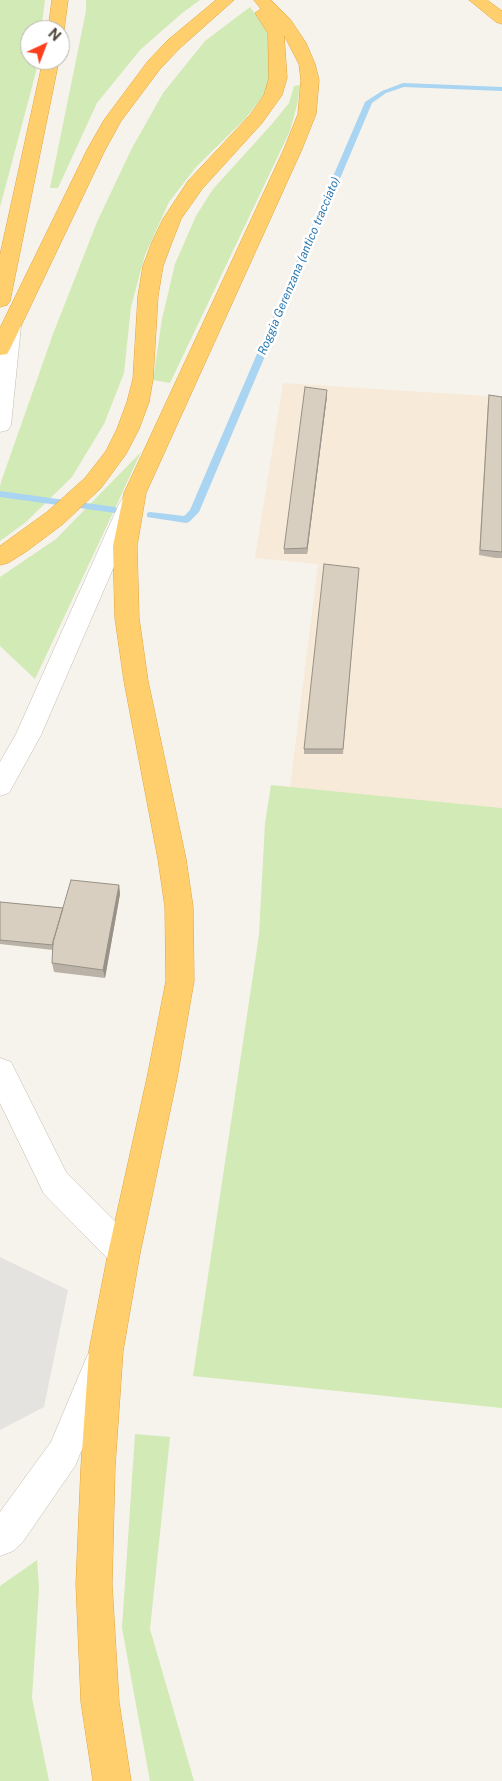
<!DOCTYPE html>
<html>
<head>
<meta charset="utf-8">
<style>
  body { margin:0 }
  #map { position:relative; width:502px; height:1781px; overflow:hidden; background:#f6f3ec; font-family:"Public Sans",sans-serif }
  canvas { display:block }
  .north { position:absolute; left:20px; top:20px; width:50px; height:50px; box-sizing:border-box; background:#fff; border:1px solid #b7b4b0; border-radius:50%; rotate:43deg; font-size:14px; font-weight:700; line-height:20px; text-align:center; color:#4b4439 }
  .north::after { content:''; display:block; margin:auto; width:18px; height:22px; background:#fc3f1d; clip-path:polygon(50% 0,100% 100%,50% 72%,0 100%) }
</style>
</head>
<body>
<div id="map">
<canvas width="502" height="1781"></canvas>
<div class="north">N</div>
</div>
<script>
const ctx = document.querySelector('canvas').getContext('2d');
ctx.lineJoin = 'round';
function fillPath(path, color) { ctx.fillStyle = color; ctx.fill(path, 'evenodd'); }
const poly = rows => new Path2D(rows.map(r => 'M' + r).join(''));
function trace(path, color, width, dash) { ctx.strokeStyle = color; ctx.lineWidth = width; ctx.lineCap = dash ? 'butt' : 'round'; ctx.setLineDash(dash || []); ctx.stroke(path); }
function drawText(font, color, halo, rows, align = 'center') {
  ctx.font = font + ' "Public Sans",sans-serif'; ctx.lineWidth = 5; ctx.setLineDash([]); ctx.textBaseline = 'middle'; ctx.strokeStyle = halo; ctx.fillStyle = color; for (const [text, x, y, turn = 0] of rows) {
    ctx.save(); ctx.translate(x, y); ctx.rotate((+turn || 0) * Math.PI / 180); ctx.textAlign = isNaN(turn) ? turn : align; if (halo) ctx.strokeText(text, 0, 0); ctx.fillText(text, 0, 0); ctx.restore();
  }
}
fillPath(poly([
  [283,383,502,397,502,808,290,787,318,564,255,558]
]), '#f7ead8');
fillPath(poly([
  [0,0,45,0,41,30,30,30,30,60,38,60,36,72,0,207],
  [86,0,200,0,181,14,140,50,97,103,58,188,50,188,86,11],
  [250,7,264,26,271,40,271,69,265,93,246,118,196,167,169,202,145,255,131,307,124,373,104,424,72,477,26,522,0,541,0,486,2,479,53,334,97,222,131,150,163,93,205,41],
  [300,85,297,105,290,131,170,383,153,380,162,319,175,264,196,216,213,189,272,124,289,103,294,86],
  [141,452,111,517,35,679,0,646,0,577,56,539],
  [271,785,502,808,502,1408,193,1376,259,935,265,823],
  [135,1434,170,1437,150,1629,194,1781,150,1781,122,1628],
  [37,1560,39,1589,32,1698,49,1781,0,1781,0,1586]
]), '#d2eab5');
fillPath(poly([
  [0,1257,68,1290,44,1407,0,1430]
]), '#e5e3e0');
fillPath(poly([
  [403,83,502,87,502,91,404,87,386,93,372,103,199,512,189,522,186,523,147,517,147,513,150,512,184,516,190,510,365,102,382,91,403,83],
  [0,491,115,507,120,510,115,513,0,497,0,491]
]), '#a9d4f2');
const minor = poly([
  [11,320,18,322,21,326,11,425,8,430,0,432,0,333,4,322,11,320],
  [130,496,138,499,141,504,41,735,9,793,0,796,0,762,16,734,119,504,122,499,130,496],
  [0,1058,11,1062,66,1172,135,1242,140,1253,135,1264,124,1269,113,1264,44,1194,0,1103,0,1058],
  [100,1349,112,1354,117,1366,75,1466,22,1543,13,1551,0,1556,0,1512,51,1442,88,1354,100,1349]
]);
const highway = poly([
  [52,0,68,0,64,30,62,33,60,34,60,30,48,30,52,0],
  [216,0,234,0,180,48,160,69,121,121,105,150,10,349,7,354,0,355,0,328,87,150,104,120,148,61,168,40,216,0],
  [254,0,271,0,290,19,306,43,315,64,319,80,316,114,302,149,146,493,137,546,139,618,148,681,186,859,193,907,194,981,177,1078,140,1253,123,1351,115,1467,112,1584,119,1702,131,1781,93,1781,81,1702,76,1584,81,1467,89,1351,108,1253,147,1078,166,981,165,907,158,859,124,681,115,618,113,546,124,493,284,149,298,114,301,80,299,64,284,35,287,78,282,95,262,123,202,189,181,219,172,242,163,266,158,296,153,379,149,402,139,429,126,454,101,488,63,524,27,551,8,563,0,565,0,546,47,512,85,478,106,451,117,429,127,402,133,379,138,296,143,266,152,242,163,219,188,181,250,115,264,95,269,78,268,33,255,13,261,9,254,0],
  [469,0,487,0,502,11,502,24,496,22,469,0],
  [43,60,59,60,10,301,7,305,0,307,0,255,43,60]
]);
trace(minor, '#c2bbae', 1);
trace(highway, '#e0a43c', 1);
fillPath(minor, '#fff');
fillPath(highway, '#ffcf6e');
fillPath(poly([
  [489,395,502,397,502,558,496,558,479,555,488,401],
  [327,396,307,554,284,554,284,549],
  [359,568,343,754,304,754,304,749],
  [119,885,120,894,105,978,54,972,52,963,53,950,0,944,0,902,63,908]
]), '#bab2a6');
fillPath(poly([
  [327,390,327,396,307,554,307,548],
  [119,885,120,894,105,978,103,970]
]), '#979187');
const building = poly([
  [305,387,327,390,307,548,284,549,305,387],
  [489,395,502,397,502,552,480,550,489,395],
  [324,564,359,568,343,749,304,749,324,564],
  [71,880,119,885,103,970,52,963,53,942,71,880],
  [0,902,63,908,53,942,53,945,0,940,0,902]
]);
fillPath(building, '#d8cfc1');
trace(building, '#979187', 1);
drawText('italic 12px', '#2e7ab2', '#fff', [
  ["Roggia Gerenzana (antico tracciato)",299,266,-67]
]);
</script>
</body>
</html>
